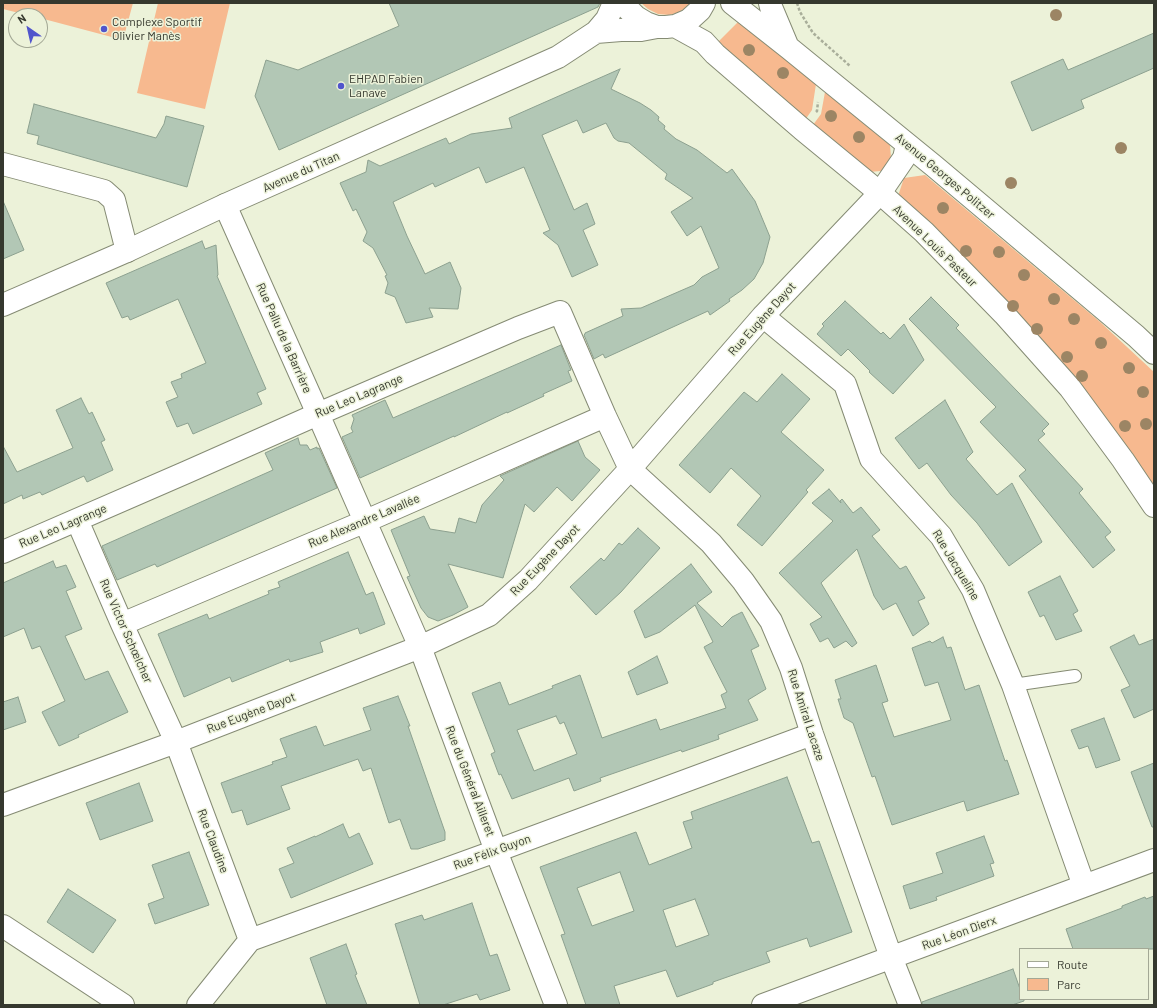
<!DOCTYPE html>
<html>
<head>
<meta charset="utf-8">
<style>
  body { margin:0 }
  #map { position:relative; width:1157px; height:1008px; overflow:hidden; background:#ecf2d9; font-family:Barlow,sans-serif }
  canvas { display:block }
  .frame { position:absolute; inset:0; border:4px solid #35382e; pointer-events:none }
  .legend { position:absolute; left:1019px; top:948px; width:130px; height:52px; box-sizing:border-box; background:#ecf2d9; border:1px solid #a3a895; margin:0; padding:5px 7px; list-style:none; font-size:12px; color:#35382e }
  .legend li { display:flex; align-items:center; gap:8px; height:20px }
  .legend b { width:20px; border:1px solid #a3a895 }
  .north { position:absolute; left:8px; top:8px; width:40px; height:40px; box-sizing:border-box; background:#ecf2d9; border:1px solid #a3a895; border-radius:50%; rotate:326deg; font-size:11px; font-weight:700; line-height:16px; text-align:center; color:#35382e }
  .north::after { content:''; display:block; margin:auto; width:14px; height:18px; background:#5155cc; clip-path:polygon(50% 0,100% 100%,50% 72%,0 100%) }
</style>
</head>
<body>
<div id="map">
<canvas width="1157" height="1008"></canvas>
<div class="frame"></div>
<ul class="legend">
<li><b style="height:5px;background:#fff"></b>Route</li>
<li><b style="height:11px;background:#f7b98f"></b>Parc</li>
</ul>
<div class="north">N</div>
</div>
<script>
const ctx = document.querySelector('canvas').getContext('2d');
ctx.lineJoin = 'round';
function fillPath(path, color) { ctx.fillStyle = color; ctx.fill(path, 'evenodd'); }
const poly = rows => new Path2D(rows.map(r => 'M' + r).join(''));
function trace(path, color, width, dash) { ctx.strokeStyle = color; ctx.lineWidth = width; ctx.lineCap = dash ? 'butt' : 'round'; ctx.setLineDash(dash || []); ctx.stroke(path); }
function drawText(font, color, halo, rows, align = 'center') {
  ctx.font = font + ' Barlow,sans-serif'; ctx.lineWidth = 3; ctx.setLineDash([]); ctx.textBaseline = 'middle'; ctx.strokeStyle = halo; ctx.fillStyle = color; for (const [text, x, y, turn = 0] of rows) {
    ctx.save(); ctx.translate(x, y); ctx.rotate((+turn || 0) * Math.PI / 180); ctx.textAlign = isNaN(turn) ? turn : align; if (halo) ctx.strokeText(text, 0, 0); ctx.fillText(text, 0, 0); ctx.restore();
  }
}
fillPath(poly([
  [3,3,133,3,123,40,40,18,40,16,31,16,3,9],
  [158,3,230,3,205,109,137,93],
  [641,3,691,3,680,12,669,15,658,14,648,9],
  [739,21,816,84,812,110,805,120,717,43],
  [825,92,890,145,891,158,881,171,869,172,813,125,821,114],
  [925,175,1099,321,1154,372,1154,496,898,196,904,178]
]), '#f7b98f');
const building = poly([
  [389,3,600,3,598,7,279,150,255,96,266,60,298,70,399,26,389,3],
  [1154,33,1154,68,1081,100,1084,108,1032,131,1011,82,1063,59,1068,70,1154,33],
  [620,69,611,89,640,103,651,110,659,117,658,120,665,126,664,129,676,139,697,150,727,173,732,169,755,201,770,237,763,263,754,279,742,290,729,299,730,301,710,315,708,311,605,358,603,354,594,359,584,335,585,334,585,333,623,316,621,309,641,308,694,285,702,277,719,268,701,226,687,236,671,212,693,198,665,179,667,174,629,143,618,141,614,138,606,123,583,133,577,120,542,135,574,210,587,203,595,224,583,230,598,265,572,277,558,245,543,233,550,230,524,167,486,183,479,167,435,187,433,183,393,202,407,236,425,274,450,262,461,288,458,309,429,308,433,317,406,323,395,297,385,293,388,283,385,276,387,275,373,248,363,241,367,232,356,209,353,211,340,183,366,172,368,160,380,166,446,138,449,144,471,134,512,128,509,118,620,69],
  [34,104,156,138,164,124,166,116,204,126,187,187,37,144,39,136,27,133,34,104],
  [3,201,24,250,3,259,3,201],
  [202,241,205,249,216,245,218,275,217,276,266,389,257,393,262,404,193,434,188,423,177,427,166,402,178,397,171,382,182,378,181,374,206,363,178,299,130,320,128,316,122,318,106,283,202,241],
  [931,297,959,325,956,328,1049,424,1042,431,1045,434,1038,440,1083,489,1079,493,1111,532,1105,537,1115,550,1093,568,1019,476,1026,470,980,422,996,407,909,319,931,297],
  [845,301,881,334,883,332,890,339,904,324,924,360,893,394,869,372,870,371,848,349,841,356,817,334,824,326,822,324,845,301],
  [561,345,571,370,568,371,572,381,543,394,544,396,507,413,507,412,454,437,454,436,360,478,342,437,353,432,351,428,354,419,352,415,385,400,393,418,561,345],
  [782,374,810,399,781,432,824,470,806,490,808,492,762,546,737,525,761,496,731,468,710,493,679,465,744,392,757,402,782,374],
  [81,398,89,414,92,412,105,440,101,442,113,470,87,482,84,476,42,495,40,492,23,499,22,495,3,504,3,446,17,472,73,448,56,410,81,398],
  [945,400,973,452,966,459,997,495,1012,483,1042,542,1009,566,977,523,951,495,927,463,919,469,895,438,945,400],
  [298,438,300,445,307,445,310,450,317,447,317,449,319,448,337,488,157,567,155,564,117,580,102,546,273,470,265,453,298,438],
  [578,441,585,457,600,470,572,501,557,487,534,512,525,504,503,578,448,564,468,607,453,615,438,621,428,617,421,608,407,577,410,576,391,530,424,516,430,529,455,533,459,518,476,523,482,505,504,480,500,476,578,441],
  [829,489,841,503,840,501,842,499,853,513,861,507,880,530,872,536,900,569,906,566,925,598,918,601,929,624,913,636,896,603,883,610,874,596,857,549,821,583,857,643,852,647,846,641,834,648,828,638,820,642,810,624,822,617,779,573,833,521,812,503,829,489],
  [638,528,660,548,621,592,596,615,570,587,601,558,604,561,619,543,622,545,638,528],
  [348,552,366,595,373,592,385,624,360,634,358,628,320,642,323,652,290,662,289,659,232,682,230,677,184,697,158,634,207,614,209,619,269,594,268,591,280,587,278,582,348,552],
  [53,561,56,568,66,565,76,587,66,591,82,629,65,636,85,680,108,671,128,712,78,735,79,737,59,746,42,712,65,701,40,646,32,649,24,628,3,637,3,583,53,561],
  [691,564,712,592,697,603,722,627,732,617,742,612,759,646,751,650,766,689,748,700,758,720,718,735,719,739,682,752,681,750,600,778,601,781,574,791,569,778,512,799,501,774,499,775,491,754,495,752,472,693,500,682,509,705,553,688,552,686,580,675,602,738,656,719,660,730,726,708,721,695,727,692,704,647,713,642,695,605,660,632,645,638,634,611,691,564],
  [556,716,560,724,564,722,577,754,534,771,517,730,556,716],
  [1060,576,1078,611,1073,614,1082,631,1056,640,1044,615,1040,617,1028,592,1060,576],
  [1134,635,1139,645,1154,639,1154,709,1134,718,1121,690,1130,686,1110,647,1134,635],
  [943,637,947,648,951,647,965,690,979,685,1005,761,1007,760,1019,794,967,811,964,801,892,825,875,776,872,777,853,723,844,718,838,699,841,699,835,680,876,665,888,701,882,703,894,737,951,720,938,682,925,686,912,648,930,641,932,643,943,637],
  [657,656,668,683,637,695,628,672,657,656],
  [398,696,410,726,408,726,445,832,445,840,418,849,411,849,400,819,389,823,371,768,363,771,358,759,281,786,290,809,247,825,242,810,232,813,221,783,273,764,272,762,287,757,280,739,316,726,324,746,371,730,363,708,398,696],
  [18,697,26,722,3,730,3,702,18,697],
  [1104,718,1120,760,1096,768,1088,746,1079,749,1071,730,1104,718],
  [1154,763,1154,827,1152,827,1131,772,1154,763],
  [787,777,812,843,819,841,852,932,810,947,807,938,766,952,770,962,713,982,713,984,677,997,666,970,614,986,620,1005,586,1005,561,935,565,934,540,867,636,832,649,865,692,848,683,822,693,819,691,812,787,777],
  [620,872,634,911,592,926,577,888,620,872],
  [695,899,709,935,676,947,663,910,695,899],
  [139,783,153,821,100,840,86,803,139,783],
  [343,824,349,838,359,833,373,864,291,898,279,869,294,863,287,848,315,836,315,837,343,824],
  [984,836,994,863,990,864,994,876,936,897,937,900,910,909,903,886,943,873,936,853,984,836],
  [189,852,209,905,155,924,148,904,164,898,152,865,189,852],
  [68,889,116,920,93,953,47,922,68,889],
  [1154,896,1154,949,1073,949,1066,929,1122,908,1122,906,1145,897,1146,899,1154,896],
  [472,903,490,956,497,954,510,990,480,1000,477,994,443,1005,420,1005,395,924,422,915,424,920,472,903],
  [346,944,357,974,355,975,367,1005,327,1005,310,958,346,944],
  [1013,969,1020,989,1020,999,1024,999,1024,1001,1012,1005,922,1005,922,1002,1013,969]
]);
fillPath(building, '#b2c7b5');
trace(building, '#8ca08f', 1);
const service = poly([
  [1013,685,1075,676]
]);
const minor = poly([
  [3,164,104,191,114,200,127,251],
  [225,205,318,414,420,647,496,851,556,1005],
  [763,316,845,384,871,459,941,536,973,590,1013,685,1084,886],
  [77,520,122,624,176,742,250,940],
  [3,552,187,472,318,414,518,328,560,312,605,416,630,469,711,543,743,581,771,621,791,668,812,734,891,957,910,1005],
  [122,624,366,521,605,416],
  [3,805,176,742,420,647,489,615,528,580,630,469,763,316,880,193,904,158,907,145],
  [3,926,123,1005],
  [198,1005,250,940,496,851,812,734],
  [763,1005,1154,860]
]);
const tertiary = poly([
  [596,32,621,30,641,30,657,27],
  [3,305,127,251,225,205,558,57,596,32,607,19,614,3]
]);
const primary = poly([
  [625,3,628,9,636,17,646,23,657,27,666,27,675,26,689,20,700,10,704,3],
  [732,3,789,48,934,166,1136,336,1154,353],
  [770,3,771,7,787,45],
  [675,26,704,42,715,54,802,129,880,193,924,232,1004,314,1070,388,1123,460,1154,506]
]);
trace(service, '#858b74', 14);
trace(minor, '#858b74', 24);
trace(tertiary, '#858b74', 24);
trace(primary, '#858b74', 24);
trace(poly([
  [797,3,800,12,813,33,850,66],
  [816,112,817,111,818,102]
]), '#a9ae9a', 2.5, [3, 2]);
trace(service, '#fff', 12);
trace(minor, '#fff', 22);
trace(tertiary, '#fff', 22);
trace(primary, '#fff', 22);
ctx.fillStyle = '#9c8564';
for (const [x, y] of [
  [1056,15],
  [749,50],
  [783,73],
  [831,116],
  [859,137],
  [1121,148],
  [1011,183],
  [943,208],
  [966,251],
  [999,252],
  [1024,275],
  [1054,299],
  [1013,306],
  [1074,319],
  [1037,329],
  [1101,343],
  [1067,357],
  [1129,368],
  [1082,376],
  [1143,392],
  [1146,424],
  [1125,426]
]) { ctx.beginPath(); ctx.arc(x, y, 6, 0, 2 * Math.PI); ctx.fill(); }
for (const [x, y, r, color] of [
  [104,29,4,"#5155cc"],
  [341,86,4,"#5155cc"]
]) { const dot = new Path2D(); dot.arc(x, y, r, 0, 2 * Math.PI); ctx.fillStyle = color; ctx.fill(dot); trace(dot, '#ecf2d9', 1.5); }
drawText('12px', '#35382e', '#ecf2d9', [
  ["Complexe Sportif",112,22],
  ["Olivier Manès",112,36],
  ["EHPAD Fabien",349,79],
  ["Lanave",349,93]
], 'left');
drawText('12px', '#35382e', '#ecf2d9', [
  ["Avenue du Titan",301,172,-24],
  ["Avenue Georges Politzer",945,176,40],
  ["Avenue Louis Pasteur",935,246,44],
  ["Rue Eugène Dayot",762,319,-48],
  ["Rue Pallu de la Barrière",284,338,66],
  ["Rue Leo Lagrange",359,396,-23],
  ["Rue Alexandre Lavallée",364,521,-23],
  ["Rue Leo Lagrange",63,526,-23],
  ["Rue Eugène Dayot",545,560,-46],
  ["Rue Jacqueline",956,565,59],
  ["Rue Victor Schœlcher",126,631,66],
  ["Rue Eugène Dayot",251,713,-21],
  ["Rue Amiral Lacaze",806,715,72],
  ["Rue du Général Ailleret",470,781,69],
  ["Rue Claudine",213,841,69],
  ["Rue Félix Guyon",492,852,-20],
  ["Rue Léon Dierx",959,933,-20]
]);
</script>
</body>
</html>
